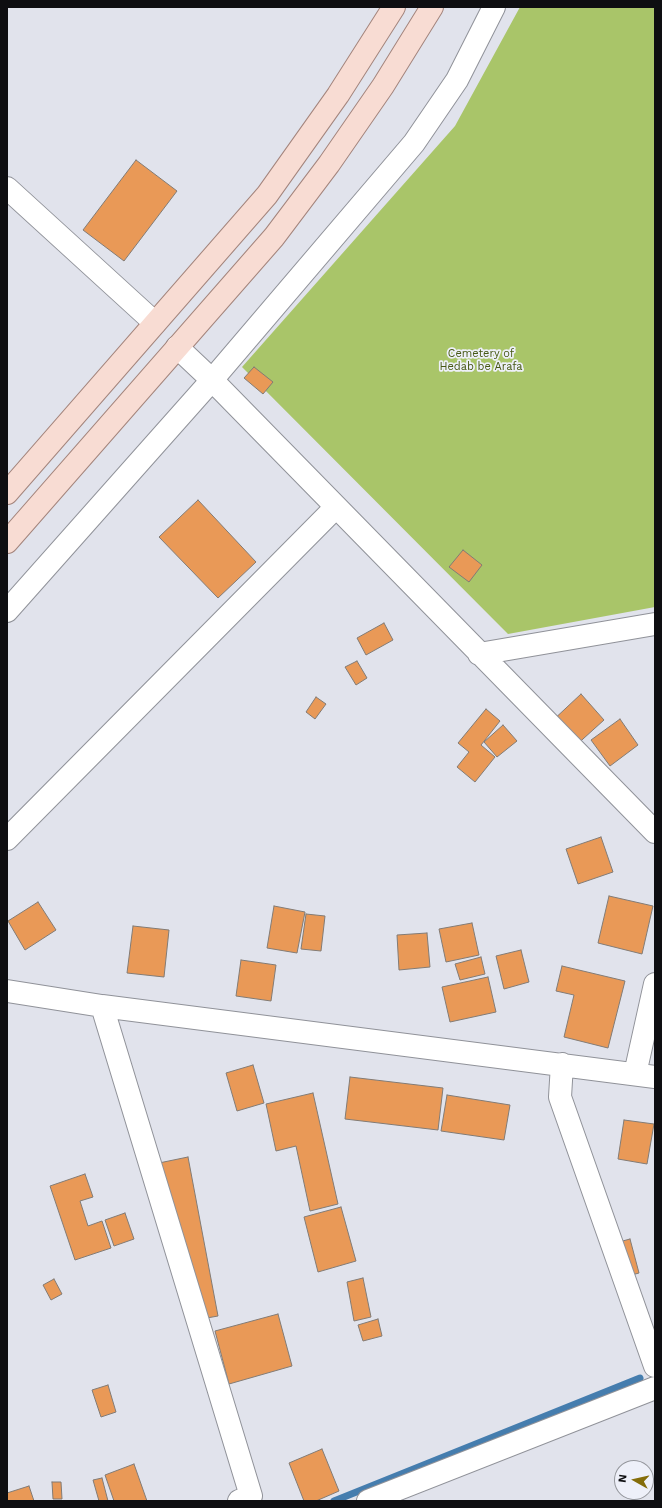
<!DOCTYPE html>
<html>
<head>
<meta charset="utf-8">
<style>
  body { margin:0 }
  #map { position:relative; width:662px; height:1508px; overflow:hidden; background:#e1e3ec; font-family:"Work Sans",sans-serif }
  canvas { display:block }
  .frame { position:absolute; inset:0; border:8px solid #0e0e11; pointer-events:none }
  .north { position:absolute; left:614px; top:1460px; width:40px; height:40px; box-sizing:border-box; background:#eef0f9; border:1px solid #94969c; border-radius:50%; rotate:278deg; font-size:11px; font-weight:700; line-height:16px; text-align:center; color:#0e0e11 }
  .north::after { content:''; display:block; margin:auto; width:14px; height:18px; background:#856d0a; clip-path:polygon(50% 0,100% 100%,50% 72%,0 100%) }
</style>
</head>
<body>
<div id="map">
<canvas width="662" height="1508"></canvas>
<div class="frame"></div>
<div class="north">N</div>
</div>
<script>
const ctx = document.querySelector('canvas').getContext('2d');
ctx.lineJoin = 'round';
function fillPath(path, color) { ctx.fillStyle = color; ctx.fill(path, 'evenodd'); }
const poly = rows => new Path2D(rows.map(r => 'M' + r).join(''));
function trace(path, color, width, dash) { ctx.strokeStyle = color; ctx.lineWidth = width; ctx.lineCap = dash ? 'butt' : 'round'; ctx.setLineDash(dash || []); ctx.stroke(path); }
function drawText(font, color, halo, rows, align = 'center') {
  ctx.font = font + ' "Work Sans",sans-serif'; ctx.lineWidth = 3.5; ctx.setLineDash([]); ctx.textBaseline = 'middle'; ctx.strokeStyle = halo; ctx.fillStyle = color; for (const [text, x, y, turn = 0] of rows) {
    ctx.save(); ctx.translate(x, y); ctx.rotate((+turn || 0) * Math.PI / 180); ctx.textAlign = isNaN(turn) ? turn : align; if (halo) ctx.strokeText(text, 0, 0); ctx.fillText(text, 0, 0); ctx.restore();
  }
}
fillPath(poly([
  [520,7,655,7,655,607,508,634,242,367,455,126]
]), '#a9c569');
trace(poly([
  [334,1501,640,1378]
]), '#457dae', 7);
const building = poly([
  [136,160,177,191,124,261,83,230,136,160],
  [254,367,273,382,263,394,244,378,254,367],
  [198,500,256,562,218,598,159,537,198,500],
  [463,550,482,565,469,582,449,567,463,550],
  [384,623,393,640,366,655,357,638,384,623],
  [357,661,367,678,356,685,345,667,357,661],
  [581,694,604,720,573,748,550,723,581,694],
  [316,697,326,704,315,719,306,712,316,697],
  [486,709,500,721,481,745,495,757,475,782,457,767,469,752,458,743,486,709],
  [620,719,638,745,610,766,591,740,620,719],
  [503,725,517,741,497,757,484,742,503,725],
  [601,837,613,872,578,884,566,849,601,837],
  [609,896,653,906,642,954,598,943,609,896],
  [38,902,56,930,25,950,8,921,38,902],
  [274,906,305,912,297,953,267,948,274,906],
  [306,914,325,916,321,951,301,949,306,914],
  [472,923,479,955,446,962,439,929,472,923],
  [133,926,169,930,164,977,127,973,133,926],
  [427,933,430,967,399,970,397,935,427,933],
  [521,950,529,982,504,989,496,956,521,950],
  [481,957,485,974,460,980,455,964,481,957],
  [241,960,276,965,271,1001,236,996,241,960],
  [562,966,625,981,608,1048,564,1037,574,995,556,991,562,966],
  [488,977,496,1012,450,1022,442,987,488,977],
  [253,1065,264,1103,237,1111,226,1073,253,1065],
  [350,1077,443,1088,438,1130,345,1119,350,1077],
  [313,1093,338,1204,310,1211,296,1146,276,1151,266,1104,313,1093],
  [447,1095,510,1105,504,1140,441,1131,447,1095],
  [624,1120,654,1124,647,1164,618,1159,624,1120],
  [188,1157,218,1316,190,1321,159,1163,188,1157],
  [85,1174,93,1197,80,1201,88,1226,102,1221,111,1248,75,1260,50,1186,85,1174],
  [341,1207,356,1261,318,1272,304,1217,341,1207],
  [125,1213,134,1239,114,1246,105,1220,125,1213],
  [630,1239,639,1273,617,1279,608,1245,630,1239],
  [363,1278,371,1317,354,1321,347,1282,363,1278],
  [54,1279,62,1294,51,1300,43,1285,54,1279],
  [278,1314,292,1366,229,1384,215,1331,278,1314],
  [378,1319,382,1336,363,1341,358,1325,378,1319],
  [108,1385,116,1412,101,1417,92,1390,108,1385],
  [322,1449,339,1491,316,1501,304,1501,289,1463,322,1449],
  [134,1464,147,1501,114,1501,105,1475,134,1464],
  [102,1478,108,1501,99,1501,93,1480,102,1478],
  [52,1482,61,1482,62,1499,53,1499,52,1482],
  [29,1486,34,1501,7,1501,7,1493,29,1486]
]);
fillPath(building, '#e99957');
trace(building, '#827b75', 1);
const minor = poly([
  [7,188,155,323],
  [177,347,212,380,655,832],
  [7,611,212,380,414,143,457,80,494,7],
  [479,654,655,624],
  [7,839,336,507],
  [7,991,102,1006,655,1077],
  [102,1006,251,1496,239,1501],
  [562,1064,560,1097,655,1366],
  [635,1074,655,984],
  [368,1501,655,1388]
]);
const major = poly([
  [7,493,267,195,338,95,394,7],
  [7,542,274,237,329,164,383,86,432,7]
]);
trace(minor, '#909299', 24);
trace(major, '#a3847c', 24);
trace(minor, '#fff', 22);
trace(major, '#f8dcd3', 22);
drawText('11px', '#465814', '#eef0f9', [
  ["Cemetery of",481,354],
  ["Hedab be Arafa",481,367]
]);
</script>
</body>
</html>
